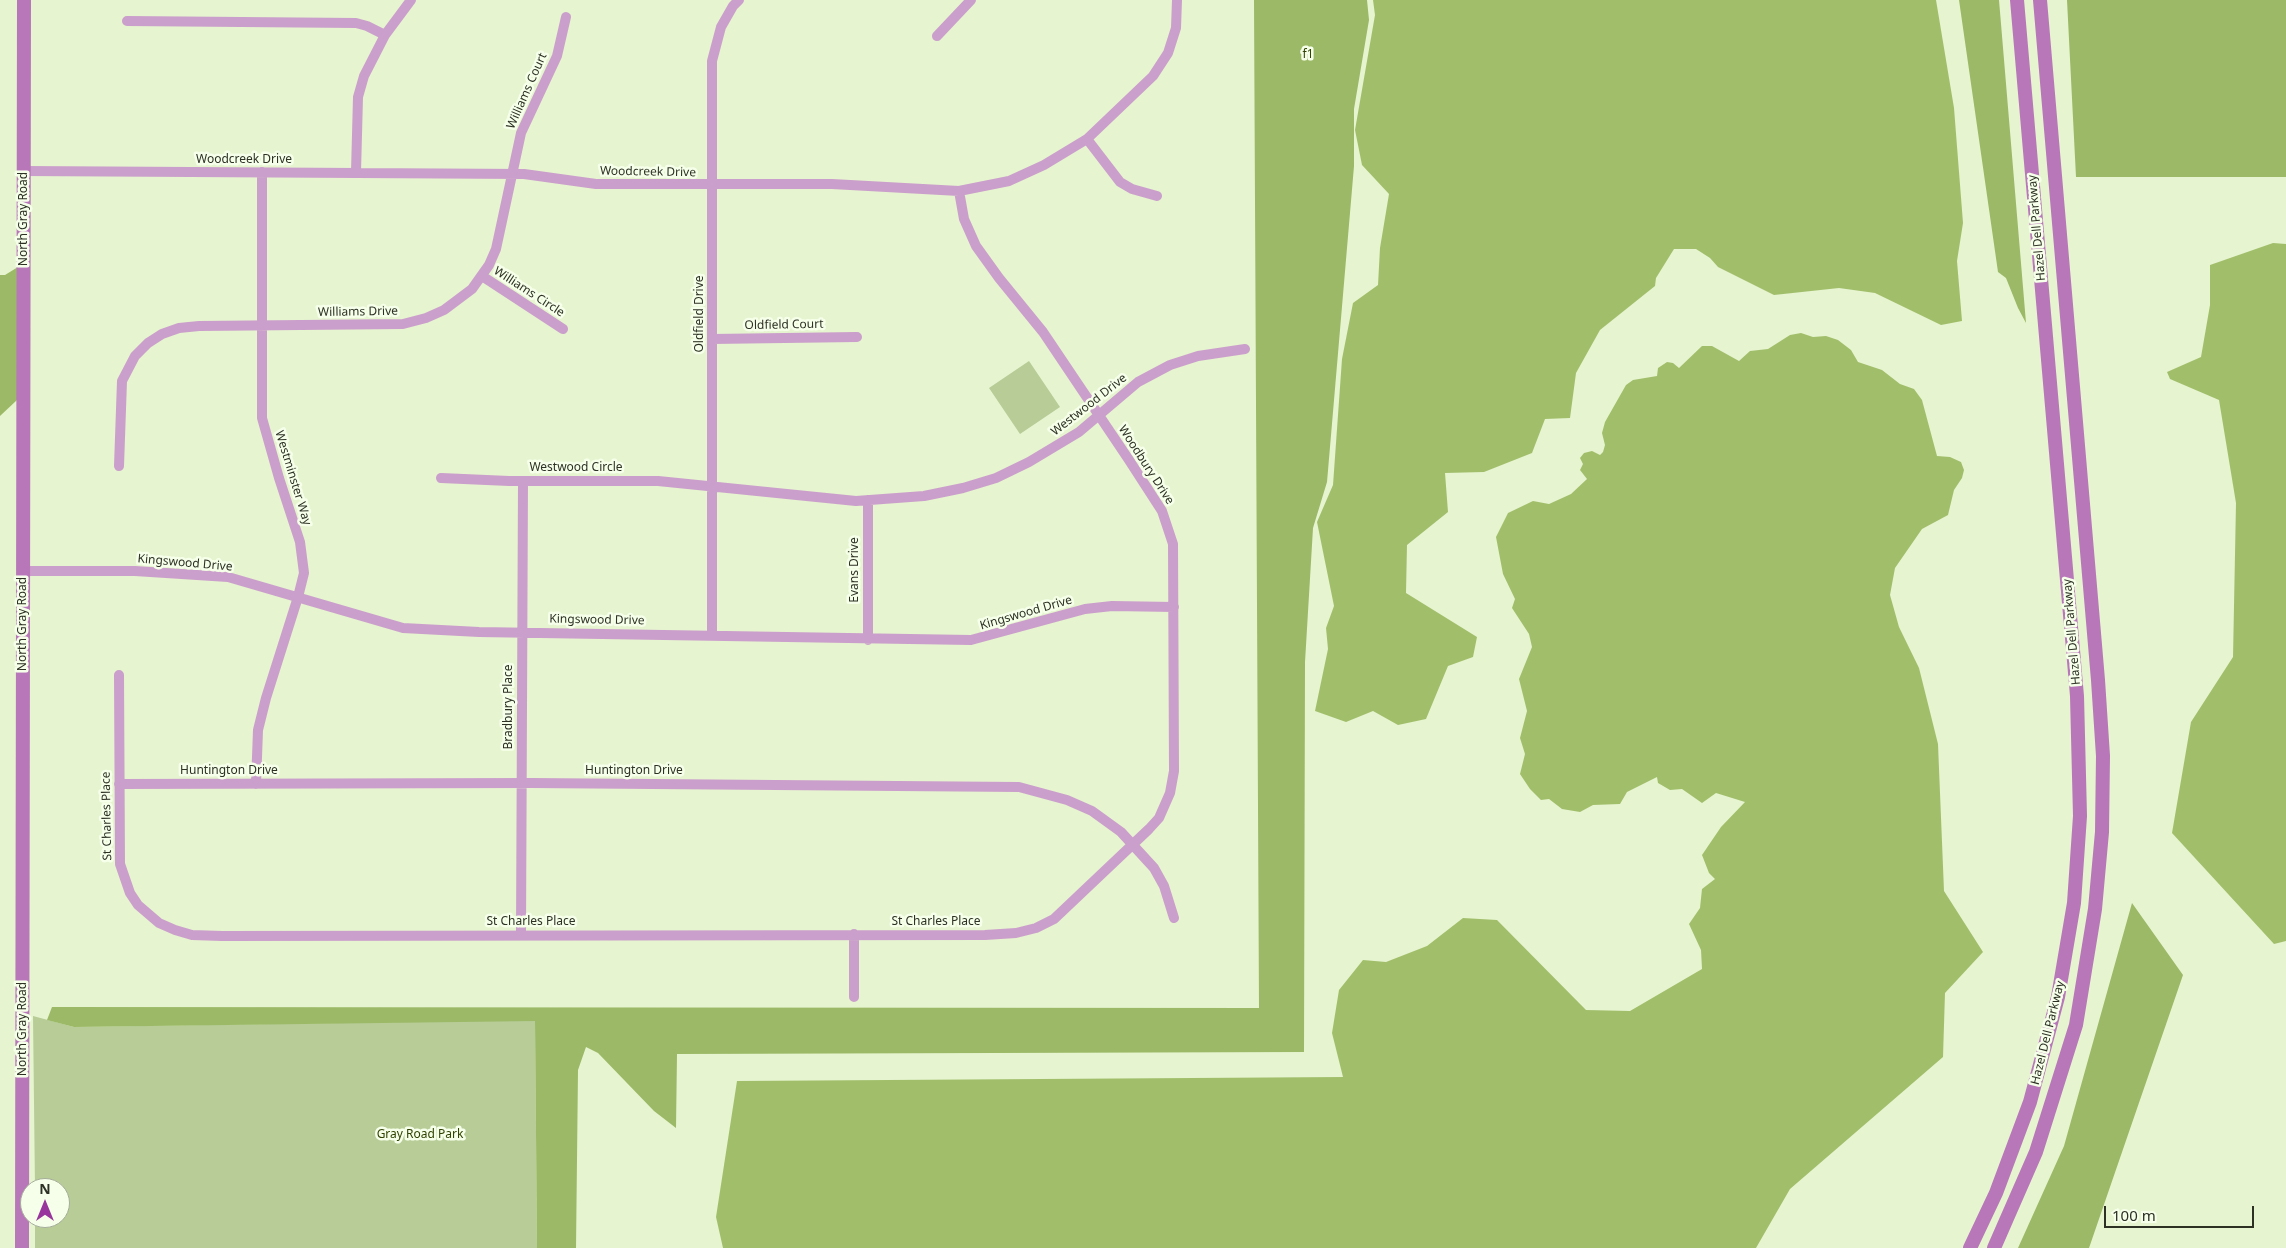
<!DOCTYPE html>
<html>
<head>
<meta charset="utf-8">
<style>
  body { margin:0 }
  #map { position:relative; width:2286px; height:1248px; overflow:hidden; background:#e6f4d0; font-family:"Noto Sans",sans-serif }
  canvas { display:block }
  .north { position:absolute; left:20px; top:1178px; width:50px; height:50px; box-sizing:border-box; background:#f6ffe9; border:1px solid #a5ad9a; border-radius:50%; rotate:0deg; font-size:14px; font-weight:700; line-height:20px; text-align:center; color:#2c3124 }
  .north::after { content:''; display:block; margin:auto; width:18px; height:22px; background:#98369d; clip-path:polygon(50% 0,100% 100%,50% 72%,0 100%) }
  .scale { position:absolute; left:2104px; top:1206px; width:150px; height:22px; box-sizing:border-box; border:2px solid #2c3124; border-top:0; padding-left:6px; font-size:15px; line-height:18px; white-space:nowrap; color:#2c3124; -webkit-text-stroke:4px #f6ffe9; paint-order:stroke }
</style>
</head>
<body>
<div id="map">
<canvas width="2286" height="1248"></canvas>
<div class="north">N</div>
<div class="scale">100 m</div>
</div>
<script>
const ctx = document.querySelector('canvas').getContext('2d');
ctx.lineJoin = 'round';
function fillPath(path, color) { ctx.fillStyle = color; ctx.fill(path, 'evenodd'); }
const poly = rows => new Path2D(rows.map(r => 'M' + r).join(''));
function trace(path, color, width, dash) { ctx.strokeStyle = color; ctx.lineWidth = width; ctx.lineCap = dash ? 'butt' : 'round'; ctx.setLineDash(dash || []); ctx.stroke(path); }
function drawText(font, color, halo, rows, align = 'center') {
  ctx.font = font + ' "Noto Sans",sans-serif'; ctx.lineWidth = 5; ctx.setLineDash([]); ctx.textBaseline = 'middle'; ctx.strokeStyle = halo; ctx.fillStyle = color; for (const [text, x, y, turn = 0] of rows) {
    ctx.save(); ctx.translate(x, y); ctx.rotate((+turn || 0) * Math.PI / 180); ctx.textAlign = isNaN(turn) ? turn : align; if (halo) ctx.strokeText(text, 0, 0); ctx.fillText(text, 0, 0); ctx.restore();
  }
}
fillPath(poly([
  [1029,361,1060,407,1020,434,989,388],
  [33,1016,74,1027,535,1020,537,1248,35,1248,35,1218,60,1218,60,1188,35,1188]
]), '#b7cc97');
fillPath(poly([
  [1254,0,1367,0,1369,20,1354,109,1354,166,1327,482,1313,528,1305,662,1304,1052,677,1054,676,1128,654,1111,598,1053,586,1047,578,1070,576,1248,537,1248,535,1021,74,1027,47,1020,52,1007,1259,1008],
  [1959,0,1999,0,2026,323,2018,308,2006,278,1998,272],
  [2067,0,2286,0,2286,177,2076,177],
  [18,267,17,400,0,416,0,275,5,275],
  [2132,903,2183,975,2089,1248,2018,1248,2064,1146]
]), '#9bb966');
fillPath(poly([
  [1373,0,1936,0,1954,108,1963,223,1957,261,1962,321,1941,325,1875,293,1839,288,1774,295,1718,267,1710,258,1696,249,1674,249,1656,278,1655,286,1600,330,1576,373,1570,418,1545,419,1532,453,1484,472,1445,473,1448,512,1407,545,1406,593,1477,637,1473,657,1448,666,1426,719,1398,725,1373,711,1346,722,1315,711,1328,649,1326,628,1334,606,1317,522,1333,485,1342,359,1353,303,1378,285,1380,248,1389,194,1362,165,1355,130,1375,15],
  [2273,243,2286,244,2286,941,2274,944,2172,833,2191,722,2233,657,2236,503,2219,400,2170,379,2167,372,2201,357,2210,305,2210,265],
  [1801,333,1813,337,1826,336,1838,340,1851,350,1858,362,1882,370,1900,384,1914,389,1922,400,1937,456,1950,457,1961,462,1964,470,1962,478,1954,490,1948,515,1922,529,1895,568,1890,595,1899,627,1919,668,1938,744,1944,891,1983,952,1945,993,1943,1057,1790,1189,1756,1248,723,1248,716,1217,737,1081,1343,1077,1332,1033,1339,990,1363,960,1386,962,1427,946,1463,918,1497,920,1586,1010,1630,1011,1702,969,1701,950,1689,924,1700,908,1702,889,1715,879,1709,873,1702,855,1721,827,1745,802,1716,793,1702,803,1682,789,1670,790,1658,783,1657,777,1627,792,1620,804,1593,805,1580,812,1562,809,1549,799,1541,800,1530,789,1520,774,1525,754,1520,738,1527,711,1519,679,1532,647,1529,634,1512,608,1515,599,1503,574,1496,537,1508,513,1533,501,1549,504,1571,494,1587,479,1580,470,1583,464,1580,458,1584,453,1592,451,1600,455,1603,452,1605,445,1602,433,1605,422,1626,385,1633,380,1657,376,1658,368,1667,362,1673,363,1679,368,1702,346,1712,346,1739,361,1750,351,1768,349,1790,335]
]), '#a1bf6b');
trace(poly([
  [127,21,356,23,367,26,385,35],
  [937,36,971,0],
  [1087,139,1120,182,1132,189,1157,196],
  [24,171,524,174,596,184,832,184,959,191,1009,181,1044,165,1087,139,1153,76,1168,53,1176,28,1177,0],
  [356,172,358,97,364,76,385,35,411,0],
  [482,276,563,329],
  [712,339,857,337],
  [119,466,122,381,135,356,148,343,162,334,179,328,199,326,403,324,426,318,444,310,472,289,489,265,496,249,521,133,557,56,566,17],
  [441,478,509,481,658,481,856,501,924,496,963,488,996,478,1029,462,1079,432,1138,382,1170,365,1198,356,1245,349],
  [23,571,135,571,228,577,403,628,479,632,971,640,1085,609,1112,606,1174,607],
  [712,635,712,61,721,27,733,6,739,0],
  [868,640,868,500],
  [119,675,120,864,130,893,138,905,159,923,175,930,192,935,222,936,985,935,1016,933,1036,928,1054,919,1149,829,1159,818,1170,793,1174,771,1173,544,1162,511,1129,460,1043,332,999,278,976,246,964,219,959,191],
  [119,784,531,783,1019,787,1067,800,1092,811,1121,832,1154,868,1164,886,1174,918],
  [256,784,258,730,266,698,298,597,304,573,300,542,279,478,262,418,262,172],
  [521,934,523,481],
  [854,997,854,934]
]), '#cb9fcb', 10);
trace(poly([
  [22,1248,24,0],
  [1970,1248,1996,1193,2030,1102,2058,997,2074,903,2080,816,2077,696,2017,0],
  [1994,1248,2036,1152,2076,1025,2095,909,2102,832,2103,756,2098,680,2040,0]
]), '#b777b9', 14);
drawText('12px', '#304202', '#f6ffe9', [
  ["f1",1308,55],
  ["Gray Road Park",420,1135]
]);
drawText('12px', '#2c3124', '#f6ffe9', [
  ["Williams Court",527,91,-66],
  ["Woodcreek Drive",244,160],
  ["Woodcreek Drive",648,172,1],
  ["North Gray Road",24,219,-90],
  ["Hazel Dell Parkway",2037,228,-95],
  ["Williams Circle",529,292,33],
  ["Williams Drive",358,312,-1],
  ["Oldfield Drive",700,314,-90],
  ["Oldfield Court",784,325,-1],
  ["Westwood Drive",1089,405,-38],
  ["Woodbury Drive",1146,465,57],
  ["Westwood Circle",576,468],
  ["Westminster Way",293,478,73],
  ["Kingswood Drive",185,563,5],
  ["Evans Drive",855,570,-90],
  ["Kingswood Drive",1026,613,-16],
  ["Kingswood Drive",597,620,1],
  ["North Gray Road",23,624,-90],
  ["Hazel Dell Parkway",2072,632,-95],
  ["Bradbury Place",509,707,-90],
  ["Huntington Drive",229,771],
  ["Huntington Drive",634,771],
  ["St Charles Place",107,816,-91],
  ["St Charles Place",531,922],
  ["St Charles Place",936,922],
  ["North Gray Road",23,1029,-90],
  ["Hazel Dell Parkway",2048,1033,-76]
]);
</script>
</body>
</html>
